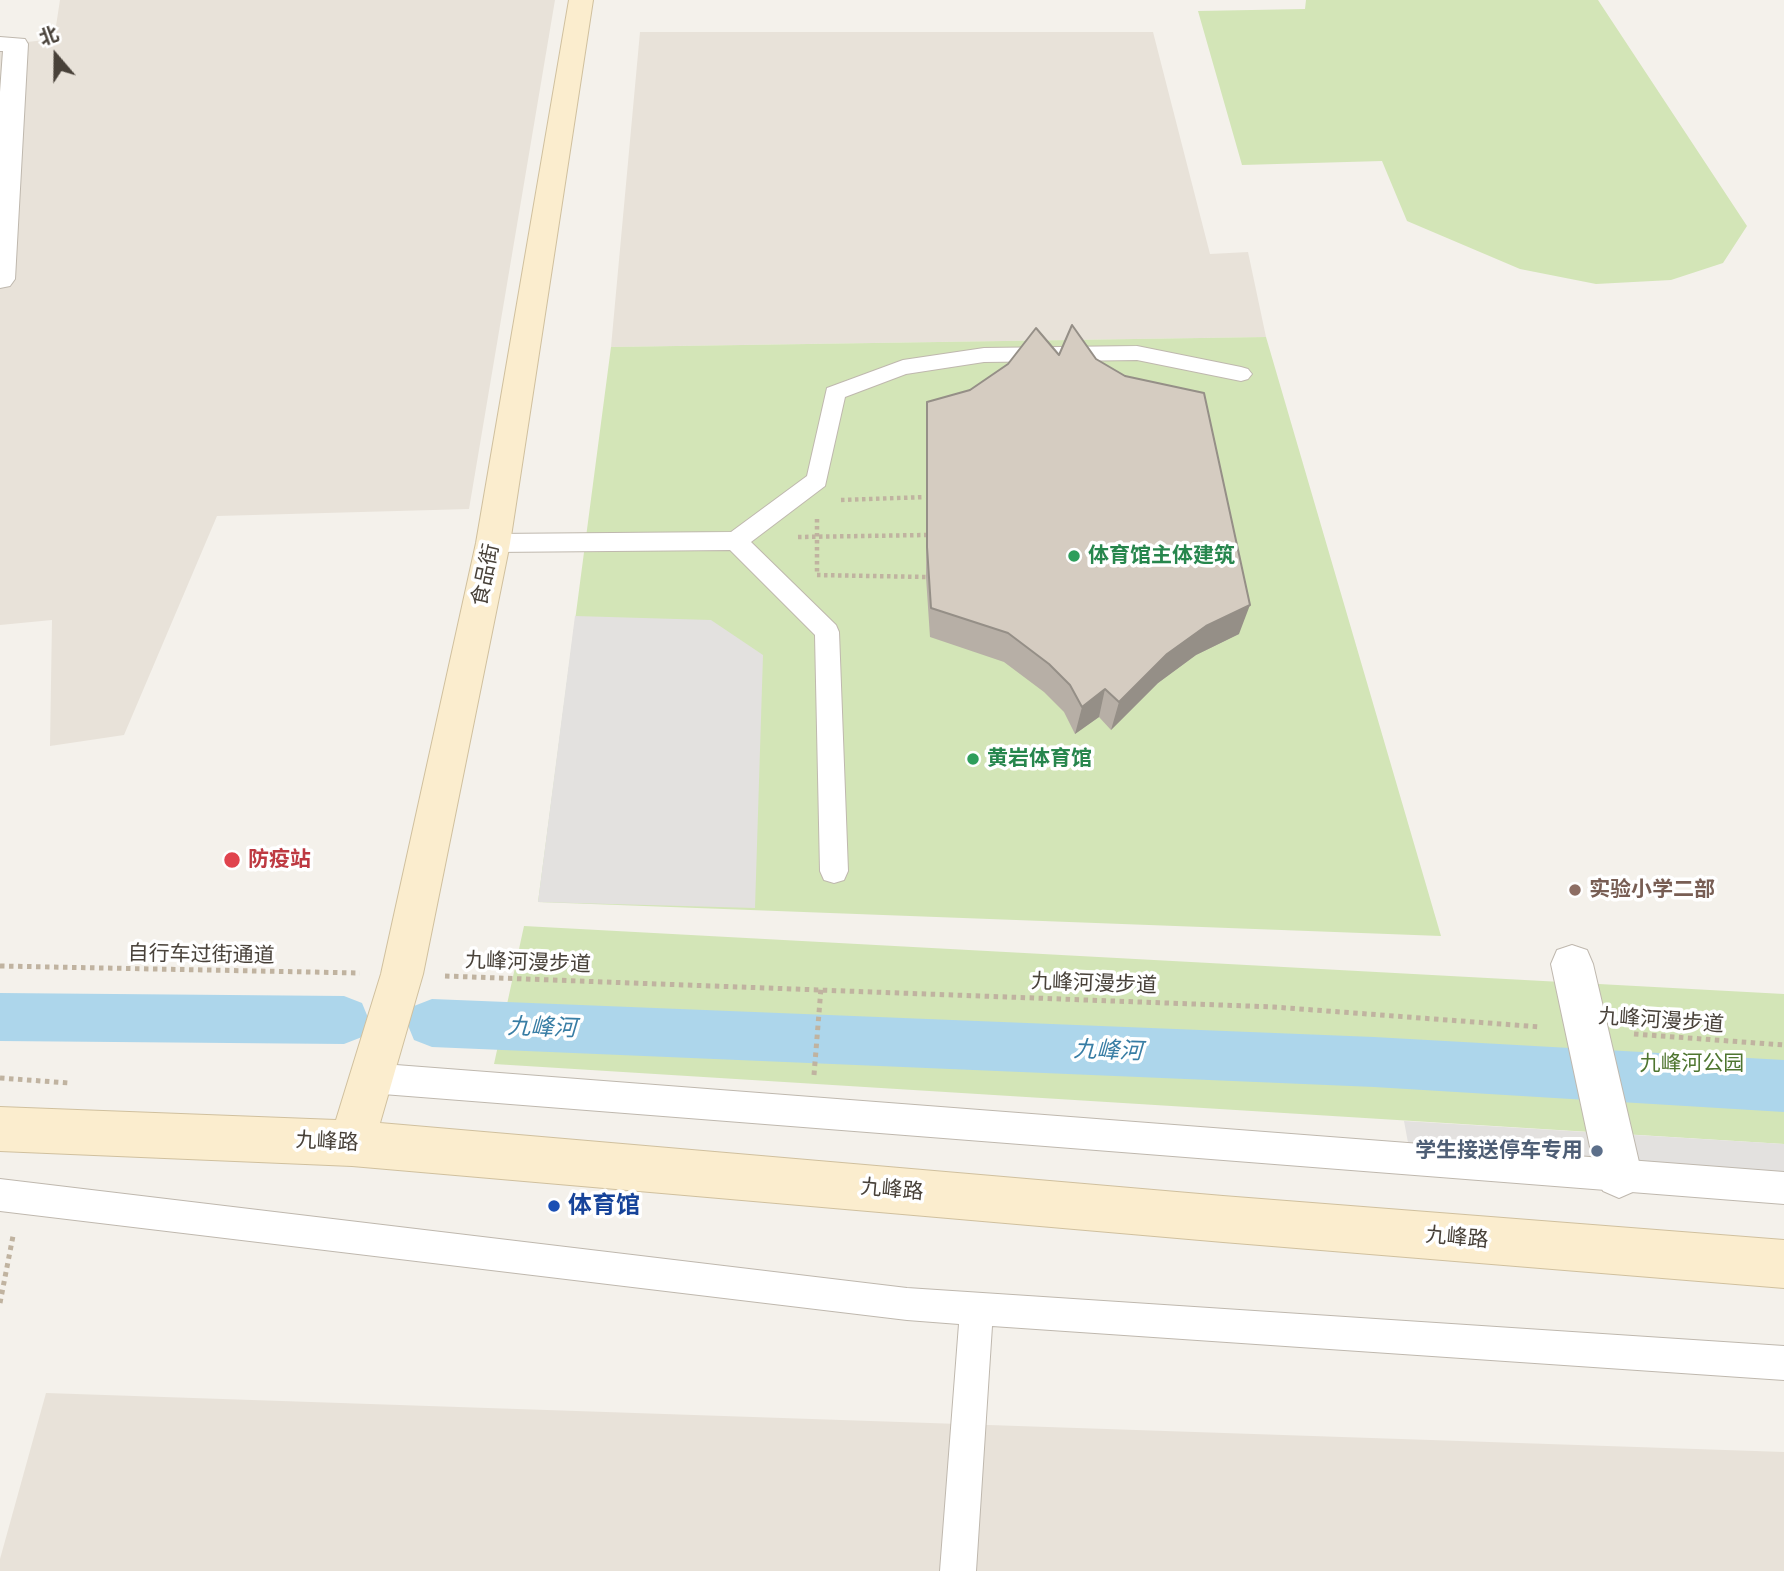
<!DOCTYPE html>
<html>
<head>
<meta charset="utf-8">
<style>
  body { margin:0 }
  #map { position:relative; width:1784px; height:1571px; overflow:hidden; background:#f4f1eb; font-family:Rubik,"Noto Sans SC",sans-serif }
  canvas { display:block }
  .north { position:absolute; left:21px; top:21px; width:70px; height:70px; -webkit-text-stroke:5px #fff; paint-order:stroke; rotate:340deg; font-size:19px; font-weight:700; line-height:28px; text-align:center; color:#484139 }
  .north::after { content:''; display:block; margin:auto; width:24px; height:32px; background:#484139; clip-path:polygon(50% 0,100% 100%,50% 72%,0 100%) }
</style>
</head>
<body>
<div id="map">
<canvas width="1784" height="1571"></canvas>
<div class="north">北</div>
</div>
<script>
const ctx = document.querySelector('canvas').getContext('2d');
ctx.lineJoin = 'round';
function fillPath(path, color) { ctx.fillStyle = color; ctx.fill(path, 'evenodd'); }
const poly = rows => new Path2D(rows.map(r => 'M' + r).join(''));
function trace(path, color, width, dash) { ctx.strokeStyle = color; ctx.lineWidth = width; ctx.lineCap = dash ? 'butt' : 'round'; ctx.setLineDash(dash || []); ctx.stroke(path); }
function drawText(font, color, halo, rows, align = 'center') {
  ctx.font = font + ' Rubik,"Noto Sans SC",sans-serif'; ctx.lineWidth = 7; ctx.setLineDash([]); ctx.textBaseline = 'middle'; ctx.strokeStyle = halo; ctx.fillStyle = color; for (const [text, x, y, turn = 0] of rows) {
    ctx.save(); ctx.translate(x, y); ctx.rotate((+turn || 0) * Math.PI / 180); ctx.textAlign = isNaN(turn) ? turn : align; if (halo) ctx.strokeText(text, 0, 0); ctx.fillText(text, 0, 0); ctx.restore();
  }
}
fillPath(poly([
  [60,0,555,0,469,509,217,516,124,735,50,746,52,620,0,625,0,45,54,39],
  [640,32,1153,32,1210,254,1248,252,1266,337,611,347],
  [46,1393,1784,1452,1784,1571,0,1571,0,1559]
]), '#e8e2d9');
fillPath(poly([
  [1306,0,1598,0,1747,226,1723,263,1671,280,1596,284,1520,269,1407,221,1382,161,1242,165,1198,11,1305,9],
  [1266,337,1441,936,538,902,611,347],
  [524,926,1784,994,1784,1144,494,1064]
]), '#d3e5b7');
fillPath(poly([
  [575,616,711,620,763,655,755,908,538,902],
  [1404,1121,1784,1144,1784,1188,1411,1159]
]), '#e3e1df');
fillPath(poly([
  [0,993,344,996,362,1003,369,1020,362,1037,344,1044,0,1041,0,993],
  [432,999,1374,1037,1784,1060,1784,1112,1374,1087,432,1047,414,1040,407,1023,414,1006,432,999]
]), '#add6eb');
const lane = poly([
  [1137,346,1241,367,1248,369,1252,374,1248,379,1241,381,1137,360,984,362,906,374,845,397,825,486,751,542,836,625,839,632,848,871,844,880,834,883,824,880,820,871,815,635,730,550,493,552,485,549,481,543,485,537,493,534,731,532,807,476,827,388,903,360,984,348,1137,346],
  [370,1063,1784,1172,1784,1204,370,1093,359,1088,355,1078,359,1068,370,1063],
  [0,1179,907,1288,1784,1346,1784,1380,992,1326,976,1571,940,1571,959,1324,907,1320,0,1211,0,1179]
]);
const street = poly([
  [0,37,25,39,28,44,15,279,10,286,0,288,0,92,3,51,0,51,0,37],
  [1572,945,1587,950,1593,964,1642,1175,1635,1191,1619,1198,1603,1191,1596,1175,1551,964,1557,950,1572,945]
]);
const secondary = poly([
  [569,0,593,0,510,543,423,974,380,1123,1223,1196,1784,1240,1784,1288,1223,1242,352,1166,0,1151,0,1107,336,1120,381,974,476,543,569,0]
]);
trace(lane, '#bfb8ae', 2);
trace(street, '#bfb8ae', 2);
trace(secondary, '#d0c09e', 2);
trace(poly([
  [841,500,925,497],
  [817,519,817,575,926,577],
  [798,537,927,535]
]), '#c0b3a0', 4.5, [3.5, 3.5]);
trace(poly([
  [0,966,360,973],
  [445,976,1274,1007,1541,1027],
  [1634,1034,1784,1045],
  [814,1075,821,988],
  [0,1078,69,1083],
  [0,1303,13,1236]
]), '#c0b3a0', 5, [4.5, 4.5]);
fillPath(lane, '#fff');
fillPath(street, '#fff');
fillPath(secondary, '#fbedce');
fillPath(poly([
  [927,402,1239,634,1196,655,1158,683,1111,730,1099,717,1075,734,1064,712,1044,692,1004,662,930,637,926,577]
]), '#b7afa6');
fillPath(poly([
  [1250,605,1239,634,1196,655,1158,683,1111,730,1119,702,1167,654,1206,626],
  [1105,689,1099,717,1075,734,1082,707]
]), '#958f87');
const building = poly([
  [1072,325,1096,359,1125,376,1204,393,1250,605,1206,626,1167,654,1119,702,1105,689,1082,707,1070,685,1049,664,1008,633,931,608,927,547,927,402,970,390,1008,364,1036,328,1059,355,1072,325]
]);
fillPath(building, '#d5ccc1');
trace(building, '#958f87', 2);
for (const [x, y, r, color] of [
  [1074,556,7,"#2e9e5b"],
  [973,759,7,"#2e9e5b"],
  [232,860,9,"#e0444e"],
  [1575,890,7,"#8d6e63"],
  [1597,1151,7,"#5c6f8a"],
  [554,1206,7,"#1a4fb4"]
]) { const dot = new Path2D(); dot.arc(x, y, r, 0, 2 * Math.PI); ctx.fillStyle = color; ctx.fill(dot); trace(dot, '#fff', 2.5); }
drawText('bold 21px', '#27864d', '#fff', [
  ["体育馆主体建筑",1088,556],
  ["黄岩体育馆",987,759]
], 'left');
drawText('21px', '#484139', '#fff', [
  ["食品街",486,575,-78],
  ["自行车过街通道",201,955,1],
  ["九峰河漫步道",528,963,2],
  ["九峰河漫步道",1094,984,2],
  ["九峰河漫步道",1661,1021,4],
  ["九峰路",327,1142,3],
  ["九峰路",892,1190,5],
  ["九峰路",1457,1238,5]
]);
drawText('bold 21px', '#be3a42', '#fff', [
  ["防疫站",248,860]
], 'left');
drawText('bold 21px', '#785e54', '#fff', [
  ["实验小学二部",1589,890]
], 'left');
drawText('21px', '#4f7630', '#fff', [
  ["九峰河公园",1692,1064]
]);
drawText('bold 21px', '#4e5e75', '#fff', [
  ["学生接送停车专用",1583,1151]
], 'right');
drawText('italic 23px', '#387da4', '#fff', [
  ["九峰河",542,1028,2],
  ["九峰河",1108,1051,2]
]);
drawText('bold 24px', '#164399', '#fff', [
  ["体育馆",568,1206]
], 'left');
</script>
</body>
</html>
